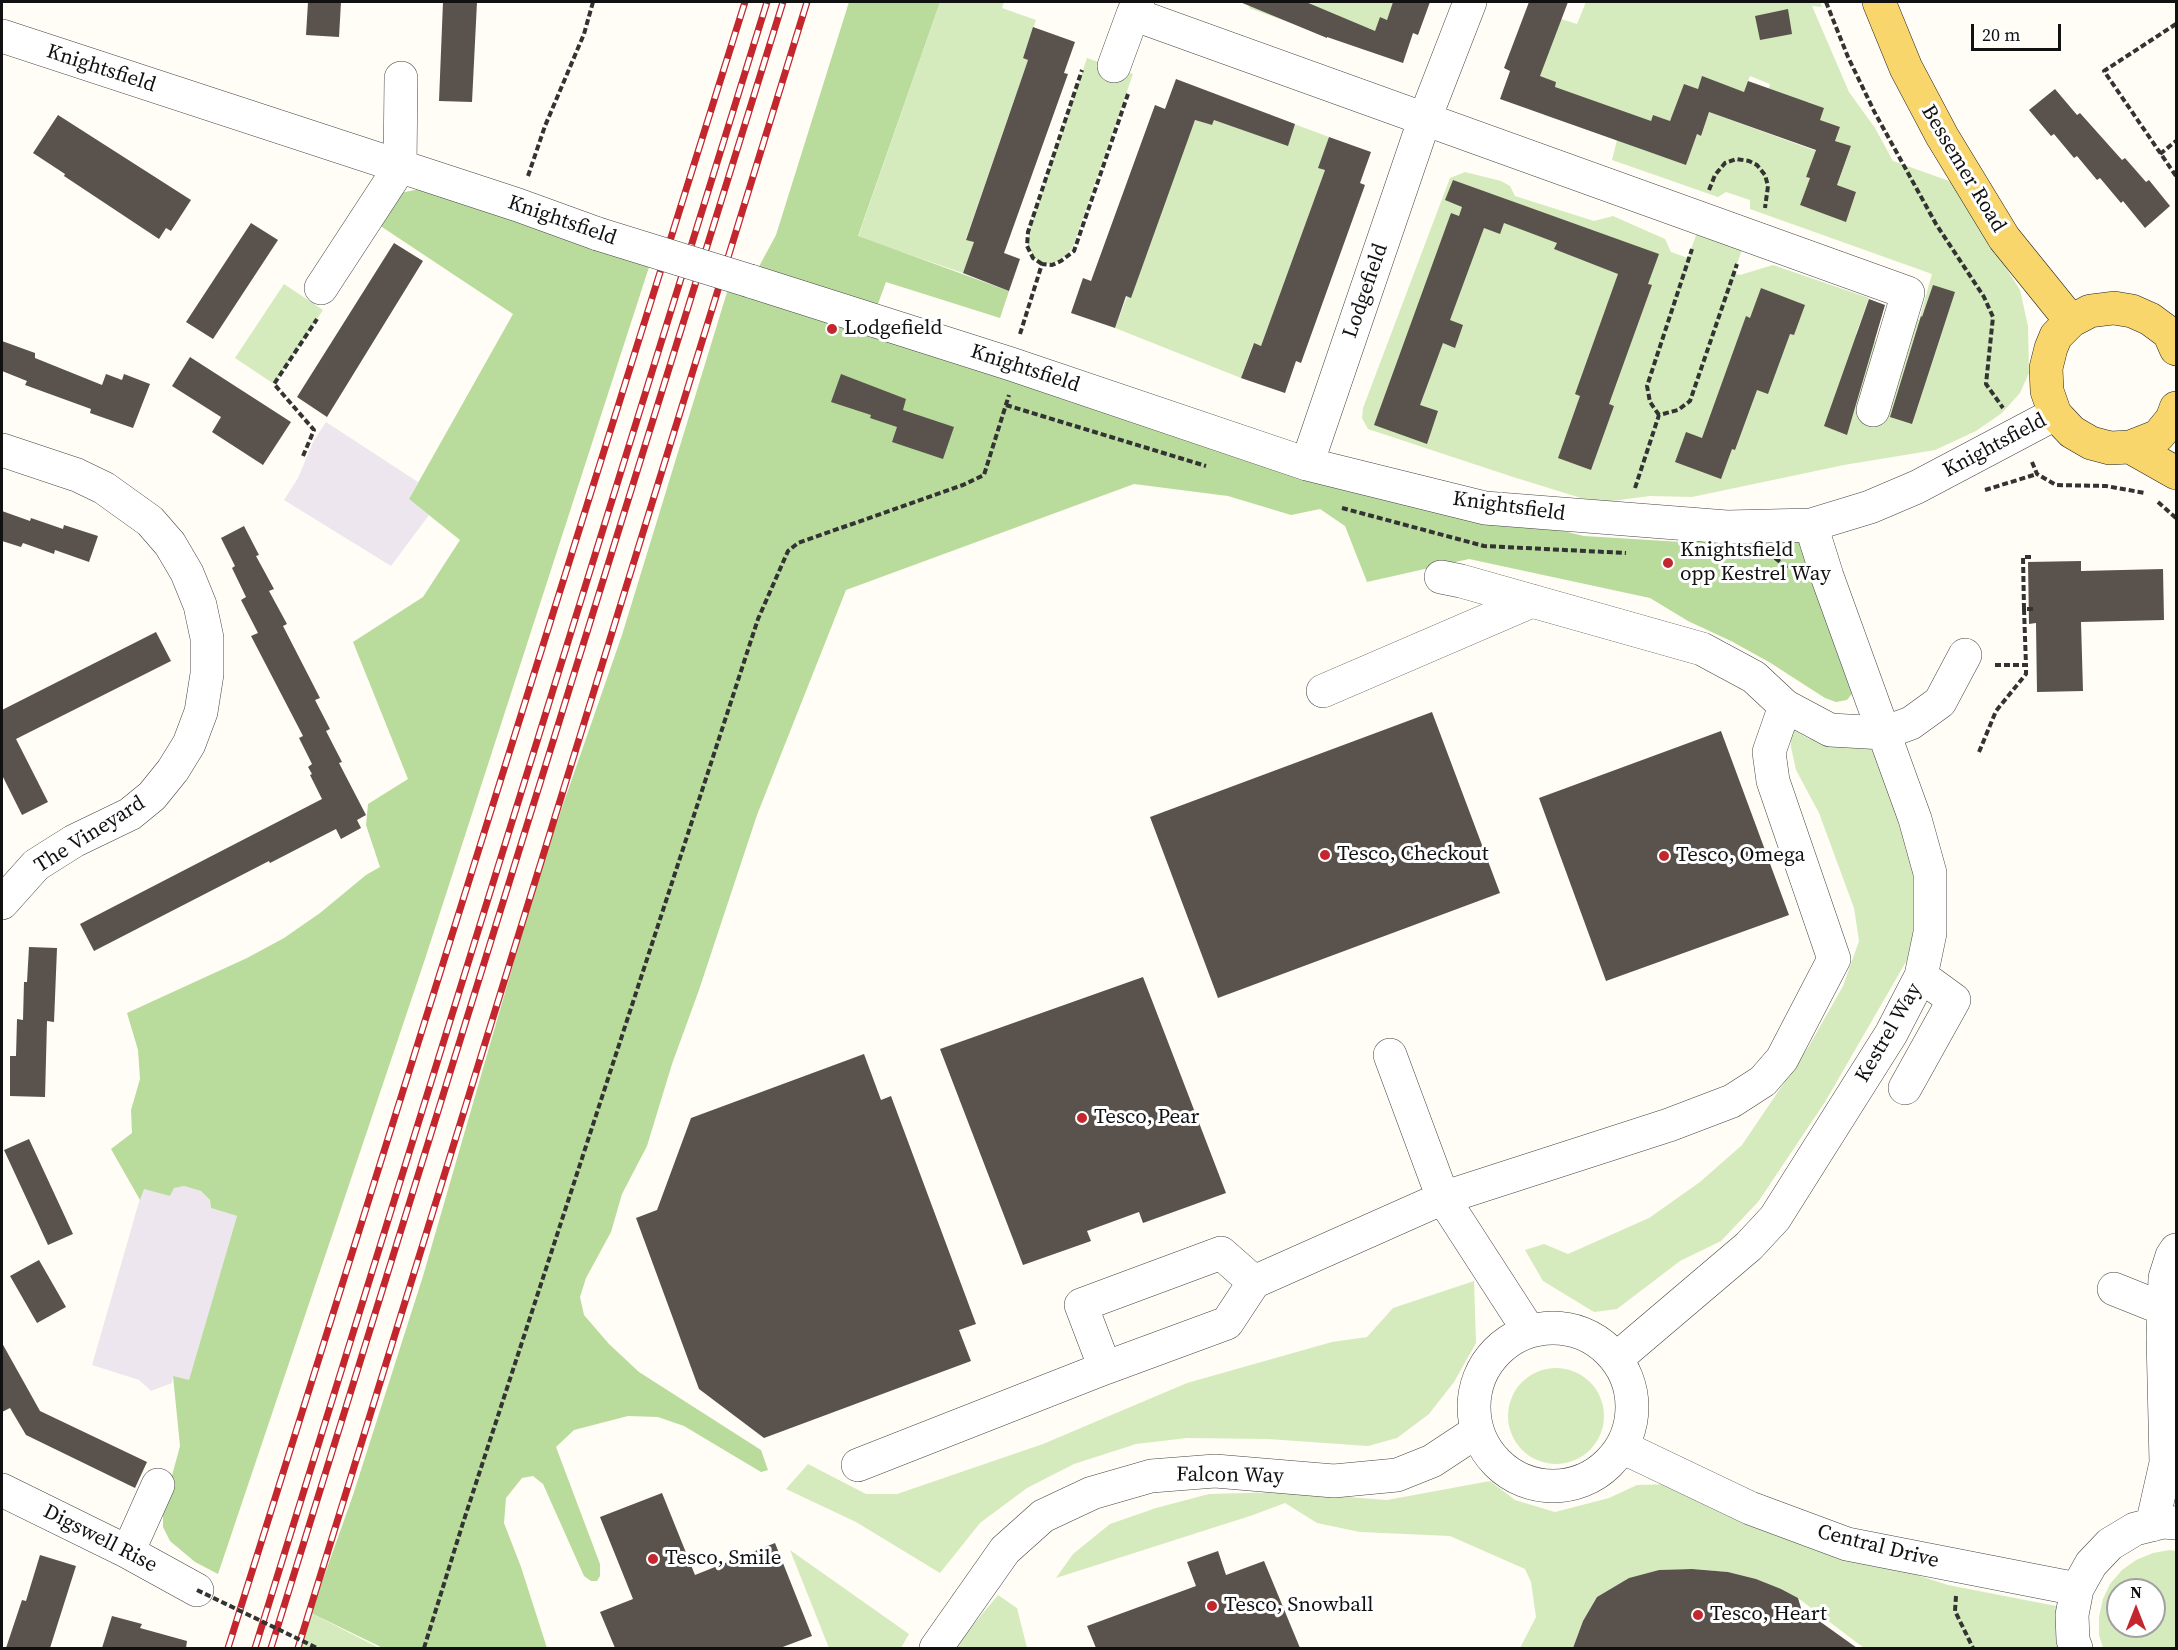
<!DOCTYPE html>
<html>
<head>
<meta charset="utf-8">
<style>
  body { margin:0 }
  #map { position:relative; width:2178px; height:1650px; overflow:hidden; background:#fffdf5; font-family:"Source Serif 4",serif }
  canvas { display:block }
  .frame { position:absolute; inset:0; border:3px solid #111; pointer-events:none }
  .north { position:absolute; left:2106px; top:1578px; width:60px; height:60px; box-sizing:border-box; background:#fff; border:2px solid #a0a0a0; border-radius:50%; rotate:0deg; font-size:16px; font-weight:700; line-height:24px; text-align:center; color:#111 }
  .north::after { content:''; display:block; margin:auto; width:21px; height:27px; background:#c4262e; clip-path:polygon(50% 0,100% 100%,50% 72%,0 100%) }
  .scale { position:absolute; left:1971px; top:24px; width:90px; height:27px; box-sizing:border-box; border:3px solid #111; border-top:0; padding-left:8px; font-size:18px; line-height:21px; white-space:nowrap; color:#111; -webkit-text-stroke:4px #fff; paint-order:stroke }
</style>
</head>
<body>
<div id="map">
<canvas width="2178" height="1650"></canvas>
<div class="frame"></div>
<div class="north">N</div>
<div class="scale">20 m</div>
</div>
<script>
const ctx = document.querySelector('canvas').getContext('2d');
ctx.lineJoin = 'round';
function fillPath(path, color) { ctx.fillStyle = color; ctx.fill(path, 'evenodd'); }
const poly = rows => new Path2D(rows.map(r => 'M' + r).join(''));
function trace(path, color, width, dash) { ctx.strokeStyle = color; ctx.lineWidth = width; ctx.lineCap = dash ? 'butt' : 'round'; ctx.setLineDash(dash || []); ctx.stroke(path); }
function drawText(font, color, halo, rows, align = 'center') {
  ctx.font = font + ' "Source Serif 4",serif'; ctx.lineWidth = 6; ctx.setLineDash([]); ctx.textBaseline = 'middle'; ctx.strokeStyle = halo; ctx.fillStyle = color; for (const [text, x, y, turn = 0] of rows) {
    ctx.save(); ctx.translate(x, y); ctx.rotate((+turn || 0) * Math.PI / 180); ctx.textAlign = isNaN(turn) ? turn : align; if (halo) ctx.strokeText(text, 0, 0); ctx.fillText(text, 0, 0); ctx.restore();
  }
}
fillPath(poly([
  [326,422,418,482,409,499,429,515,391,566,284,500,298,478,313,442],
  [184,1186,201,1191,210,1200,211,1208,237,1216,189,1381,173,1376,172,1383,151,1391,139,1380,92,1365,143,1188,170,1196,174,1187]
]), '#eee6ef');
fillPath(poly([
  [940,2,1004,2,1002,8,1036,20,1023,57,1028,60,966,239,974,242,963,273,858,237],
  [1251,2,1393,2,1387,20,1380,17,1368,51,1249,8],
  [1586,2,1820,2,1822,7,1812,6,1849,92,1875,128,1893,161,1952,182,2020,290,2028,326,2029,373,2020,393,2002,413,1976,431,1935,450,1844,465,1692,497,1650,496,1604,502,1581,498,1510,476,1368,429,1362,418,1363,408,1450,178,1465,172,1501,181,1510,186,1515,196,1594,221,1613,216,1665,239,1671,252,1688,258,1702,218,1747,235,1734,273,1740,275,1773,265,1869,298,1856,334,1878,342,1892,306,1919,320,1932,274,1750,209,1750,200,1726,192,1718,197,1612,160,1617,140,1544,115,1556,82,1540,76,1561,19,1577,24],
  [1750,76,1770,84,1765,100,1804,114,1808,102,1824,108,1820,120,1840,127,1835,141,1851,147,1837,185,1856,192,1846,221,1800,205,1810,178,1806,177,1816,151,1709,112,1701,136,1697,134,1686,164,1641,149,1653,115,1670,121,1684,84,1698,89,1702,77,1744,92],
  [1087,58,1133,74,1072,249,1061,259,1052,264,1043,263,1035,258,1028,246,1029,231],
  [1222,97,1329,137,1319,168,1325,170,1261,346,1253,344,1241,378,1115,328,1195,120,1212,125],
  [284,284,323,310,274,384,235,358],
  [1790,728,1809,739,1876,745,1917,875,1916,921,1907,960,1825,1102,1758,1202,1721,1241,1680,1261,1617,1309,1594,1312,1543,1281,1525,1250,1544,1244,1568,1254,1649,1218,1700,1182,1742,1145,1809,1046,1843,986,1859,941,1854,908,1819,813,1796,770,1791,747],
  [1474,1281,1476,1343,1454,1382,1429,1414,1397,1438,1368,1446,1268,1439,1187,1438,1136,1444,1074,1464,1027,1488,980,1523,940,1573,856,1522,786,1489,808,1464,866,1494,897,1494,1043,1444,1187,1383,1332,1342,1367,1337,1393,1308],
  '1508 1416a48 48 0 1 1 96 0a48 48 0 1 1-96 0Z',
  [1490,1481,1515,1500,1555,1512,1609,1498,1637,1485,1675,1484,1814,1542,1948,1585,2056,1606,2069,1648,1864,1648,1798,1598,1756,1579,1728,1572,1692,1569,1659,1570,1629,1578,1597,1597,1583,1621,1573,1648,1520,1648,1536,1617,1531,1582,1525,1569,1450,1536,1360,1532,1317,1523,1285,1503,1253,1515,1056,1578,1073,1554,1110,1524,1156,1508,1209,1494,1282,1492,1387,1500],
  [790,1550,909,1634,901,1648,829,1648],
  [2170,1550,2176,1551,2176,1648,2103,1648,2099,1635,2099,1617,2103,1599,2110,1584,2122,1570,2136,1560,2153,1553],
  [2118,1590,2154,1590,2154,1626,2118,1626],
  [998,1595,1017,1608,1027,1648,954,1648],
  [311,1613,379,1648,295,1648,298,1633]
]), '#d5ebbd');
fillPath(poly([
  [849,2,940,2,858,236,1009,291,1000,318,886,282,876,309,755,274,776,235],
  [420,189,650,264,425,959,218,1574,195,1562,170,1541,163,1527,163,1509,180,1446,173,1376,189,1380,237,1216,211,1208,210,1200,201,1191,184,1186,174,1188,170,1196,144,1189,140,1200,111,1149,132,1133,131,1110,140,1079,138,1050,127,1013,247,958,284,938,320,913,366,875,380,867,366,825,368,804,408,779,353,642,423,597,460,540,409,499,513,314,379,225,400,193],
  [728,289,1538,525,1584,536,1682,542,1810,540,1855,690,1847,700,1836,702,1825,698,1769,662,1731,641,1688,621,1650,598,1469,559,1367,582,1345,526,1320,509,1291,515,1228,496,1134,484,846,590,757,815,699,990,672,1064,647,1146,622,1194,611,1232,586,1278,580,1297,584,1315,609,1344,639,1372,761,1450,768,1470,761,1472,684,1426,658,1417,628,1416,574,1430,556,1447,600,1564,600,1576,597,1581,591,1581,584,1576,543,1484,533,1476,522,1478,506,1498,504,1523,521,1567,547,1648,383,1648,311,1613,353,1495,423,1276,541,868,622,635]
]), '#b9dc9c');
fillPath(poly([
  [308,2,341,2,339,37,306,35],
  [443,2,477,2,472,102,439,101],
  [1240,2,1306,2,1375,31,1380,17,1387,20,1393,2,1430,2,1418,35,1413,33,1403,63,1327,37,1327,38],
  [1529,2,1568,2,1540,76,1556,82,1555,87,1651,121,1653,115,1670,121,1684,84,1698,89,1702,76,1744,92,1748,81,1824,108,1820,120,1840,127,1835,141,1851,146,1837,185,1856,192,1846,222,1800,205,1810,178,1806,177,1816,150,1709,112,1701,136,1697,134,1686,165,1500,99,1510,71,1504,68],
  [1788,9,1792,34,1760,40,1755,16],
  [1033,27,1075,42,1064,73,1068,74,1004,253,1020,259,1009,291,963,273,974,242,966,240,1028,60,1023,58],
  [1176,79,1295,124,1288,146,1214,120,1212,125,1195,120,1131,298,1126,296,1115,328,1071,313,1083,278,1091,281,1155,105,1165,109],
  [2055,89,2077,115,2080,113,2122,160,2125,158,2146,182,2149,180,2170,206,2145,228,2123,201,2121,203,2100,178,2097,180,2077,156,2074,158,2054,134,2051,136,2029,110],
  [58,115,191,200,171,231,166,228,159,239,64,176,65,174,33,153],
  [1329,137,1371,152,1360,183,1365,185,1301,363,1296,361,1285,393,1241,378,1254,343,1261,346,1325,170,1318,168],
  [1453,180,1659,254,1648,284,1652,285,1609,404,1614,406,1591,470,1558,458,1580,396,1575,394,1618,274,1554,249,1557,243,1504,223,1500,234,1484,228,1450,320,1463,325,1455,348,1443,343,1420,405,1438,411,1427,444,1374,425,1451,213,1459,216,1462,207,1445,200],
  [251,223,278,240,213,339,186,322],
  [394,243,423,261,327,417,297,397],
  [1933,285,1955,292,1912,424,1890,417,1921,316,1922,317],
  [1761,288,1805,305,1794,335,1790,334,1768,394,1757,390,1735,450,1732,449,1721,479,1675,462,1686,432,1702,438,1746,316,1750,318],
  [1869,299,1885,305,1847,435,1824,426],
  [2,341,35,353,35,358,102,385,106,374,122,380,124,374,150,384,133,428,90,413,91,409,25,385,27,381,2,371],
  [190,357,291,422,263,465,212,432,221,417,172,386],
  [841,374,906,399,903,410,954,427,943,459,892,442,897,427,870,418,871,415,831,402],
  [2,511,30,521,31,518,63,529,64,525,98,536,89,562,55,550,54,554,23,543,21,547,2,541],
  [244,526,259,555,256,556,274,589,269,591,287,624,283,626,320,698,315,700,330,729,326,731,342,762,339,763,366,815,357,820,361,828,341,839,336,829,270,863,269,861,94,951,80,924,322,799,310,775,312,774,308,767,312,764,299,738,303,736,251,636,258,633,241,600,246,597,232,568,235,566,221,538],
  [2081,561,2081,571,2163,569,2164,620,2081,622,2083,691,2037,692,2036,623,2029,624,2028,562],
  [156,632,171,661,16,739,48,802,22,815,2,775,2,710],
  [1432,712,1500,893,1218,998,1150,817],
  [1721,731,1789,915,1606,981,1539,798],
  [29,947,57,948,54,1022,47,1021,45,1097,10,1096,10,1056,16,1056,17,1019,23,1020,24,982,27,982],
  [1143,977,1226,1193,1143,1223,1139,1212,1087,1231,1091,1241,1023,1265,940,1049],
  [864,1054,881,1100,891,1096,976,1324,959,1330,971,1361,764,1438,699,1389,636,1218,657,1210,691,1118],
  [29,1139,73,1234,48,1245,4,1150],
  [39,1260,66,1307,37,1323,10,1276],
  [2,1343,40,1411,147,1462,135,1488,26,1435,10,1408,2,1412],
  [662,1493,695,1575,775,1543,812,1636,780,1648,615,1648,600,1612,633,1599,600,1517],
  [1218,1551,1226,1575,1264,1561,1300,1648,1096,1648,1087,1626,1196,1586,1187,1562],
  [40,1555,76,1566,50,1648,6,1648,22,1600,26,1601],
  [1692,1569,1728,1572,1756,1579,1781,1589,1798,1598,1801,1608,1857,1648,1573,1648,1583,1621,1597,1597,1629,1578,1659,1570],
  [112,1616,142,1624,140,1628,187,1641,186,1648,102,1648]
]), '#5a524d');
const minor = poly([
  [1138,2,1133,14,1908,293,1873,410],
  [2,36,518,205,598,234],
  [1114,66,1133,14],
  [750,281,1011,364,1307,464,1485,508,1727,527,1811,525,1870,507,1917,487,2055,414],
  [321,288,400,167,401,78],
  [2,450,77,475,104,488,150,521,170,544,187,573,200,605,207,638,207,674,201,712,189,744,173,770,152,796,130,814,74,841,36,865,2,903],
  [1307,464,1425,118,1470,2],
  [1323,691,1532,601],
  [1785,706,1830,730,1884,733,1911,723,1940,702,1965,655],
  [1390,1055,1443,1198,1529,1331],
  [1905,1088,1954,1000,1921,976],
  [1221,1253,1254,1282,1227,1323,1105,1368,1081,1305,1221,1253],
  [1254,1282,1443,1198,1669,1125,1732,1101,1763,1081,1782,1059,1834,959,1773,781,1769,752,1785,706,1754,677,1702,649,1461,581,1441,577],
  [2114,1289,2164,1309],
  '1474 1407a79 79 0 1 1 158 0a79 79 0 1 1-158 0Z',
  [1616,1359,1749,1246,1775,1218,1891,1034,1921,976,1930,933,1930,873,1915,819,1827,576,1811,525],
  [1622,1447,1750,1508,1847,1544,2077,1589],
  [2166,1463,2163,1337,2165,1278,2172,1256,2176,1250],
  [858,1465,1105,1368],
  [2,1490,128,1552,197,1590],
  [2152,1525,2166,1463,2176,1443],
  [128,1552,158,1485],
  [936,1648,1005,1550,1043,1516,1092,1493,1151,1476,1215,1471,1334,1481,1397,1475,1432,1461,1476,1432],
  [2076,1648,2073,1640,2072,1615,2077,1589,2091,1564,2110,1544,2135,1529,2163,1522,2176,1523]
]);
const major = poly([
  [1879,2,1906,68,1942,136,2004,238,2071,321],
  [2176,349,2169,333,2150,319,2132,311,2114,308,2090,311,2071,321,2056,336,2051,348,2046,368,2047,391,2055,414,2072,432,2091,443,2110,448,2130,447,2158,436,2172,419,2176,408],
  [2130,447,2176,473]
]);
trace(minor, '#444', 34);
trace(major, '#222', 34);
trace(poly([
  [1826,2,1848,57,1875,113,1936,224,1984,297,1993,317,1986,384,2003,408],
  [2176,24,2104,71,2176,176],
  [2160,154,2176,141],
  [528,176,545,126,584,34,593,2],
  [1709,190,1715,175,1725,163,1736,159,1749,161,1757,165,1765,175,1768,186,1765,208],
  [1042,264,1033,258,1027,246,1028,232,1082,70],
  [1020,334,1042,264,1052,265,1061,261,1074,251,1128,94],
  [1006,405,1206,466],
  [1659,415,1650,402,1647,386,1692,249],
  [303,456,314,430,274,384,317,319],
  [2032,462,2037,474,2056,485,2106,486,2145,493],
  [1635,488,1659,415,1678,410,1690,401,1737,264],
  [1985,490,2037,474],
  [2158,502,2176,518],
  [1342,508,1484,546,1626,553],
  [1775,558,1786,566,1791,565],
  [2024,609,2023,557,2034,557],
  [1995,665,2026,665,2024,609,2035,609],
  [1979,752,1996,711,2026,674,2026,665],
  [1956,1596,1955,1611,1973,1648],
  [424,1648,462,1526,758,619,788,551,798,543,963,485,984,475,1009,395]
]), '#333', 4, [6, 3]);
trace(minor, '#fff', 33);
trace(major, '#f9d66b', 33);
const rail = poly([
  [228,1648,745,2],
  [255,1648,767,2],
  [271,1648,783,2],
  [298,1648,807,2]
]);
trace(rail, '#c4262e', 7);
trace(rail, '#fff', 4.5, [14]);
const minorBridge = poly([
  [598,234,750,281]
]);
trace(minorBridge, '#444', 34, []);
trace(poly([
  [197,1590,317,1648]
]), '#333', 4, [6, 3]);
trace(minorBridge, '#fff', 33);
for (const [x, y, r, color] of [
  [832,329,6,"#c4262e"],
  [1668,563,6,"#c4262e"],
  [1325,855,6,"#c4262e"],
  [1664,856,6,"#c4262e"],
  [1082,1118,6,"#c4262e"],
  [653,1559,6,"#c4262e"],
  [1212,1606,6,"#c4262e"],
  [1698,1615,6,"#c4262e"]
]) { const dot = new Path2D(); dot.arc(x, y, r, 0, 2 * Math.PI); ctx.fillStyle = color; ctx.fill(dot); trace(dot, '#fff', 2); }
drawText('21px', '#111', '#fff', [
  ["Knightsfield",101,69,18],
  ["Bessemer Road",1963,169,59],
  ["Knightsfield",562,221,19],
  ["Lodgefield",1366,291,-71],
  ["Knightsfield",1025,369,18],
  ["Knightsfield",1995,446,-28],
  ["Knightsfield",1509,507,8],
  ["The Vineyard",90,835,-32],
  ["Kestrel Way",1889,1033,-60],
  ["Falcon Way",1230,1476,1],
  ["Digswell Rise",100,1539,27],
  ["Central Drive",1878,1547,14]
]);
drawText('21px', '#111', '#fff', [
  ["Lodgefield",844,329],
  ["Knightsfield",1680,551],
  ["opp Kestrel Way",1680,575],
  ["Tesco, Checkout",1337,855],
  ["Tesco, Omega",1676,856],
  ["Tesco, Pear",1094,1118],
  ["Tesco, Smile",665,1559],
  ["Tesco, Snowball",1224,1606],
  ["Tesco, Heart",1710,1615]
], 'left');
</script>
</body>
</html>
